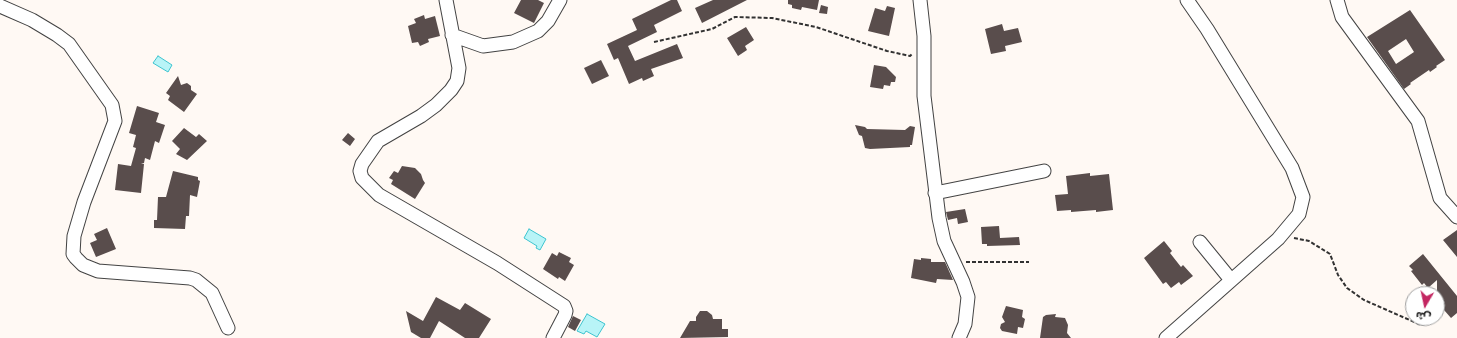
<!DOCTYPE html>
<html>
<head>
<meta charset="utf-8">
<style>
  body { margin:0 }
  #map { position:relative; width:1457px; height:338px; overflow:hidden; background:#fff9f4; font-family:Lora,"Noto Sans Arabic",serif }
  canvas { display:block }
  .north { position:absolute; left:1405px; top:286px; width:40px; height:40px; box-sizing:border-box; background:#fff; border:1px solid #9f9f9f; border-radius:50%; rotate:189deg; font-size:11px; font-weight:700; line-height:16px; text-align:center; color:#101010 }
  .north::after { content:''; display:block; margin:auto; width:14px; height:18px; background:#c32661; clip-path:polygon(50% 0,100% 100%,50% 72%,0 100%) }
</style>
</head>
<body>
<div id="map">
<canvas width="1457" height="338"></canvas>
<div class="north">ش</div>
</div>
<script>
const ctx = document.querySelector('canvas').getContext('2d');
ctx.lineJoin = 'round';
function fillPath(path, color) { ctx.fillStyle = color; ctx.fill(path, 'evenodd'); }
const poly = rows => new Path2D(rows.map(r => 'M' + r).join(''));
function trace(path, color, width, dash) { ctx.strokeStyle = color; ctx.lineWidth = width; ctx.lineCap = dash ? 'butt' : 'round'; ctx.setLineDash(dash || []); ctx.stroke(path); }
const water = poly([
  [158,56,172,65,168,72,153,63,158,56],
  [529,229,546,239,540,250,536,248,537,246,524,238,529,229],
  [587,314,605,324,597,337,586,331,584,334,577,331,587,314]
]);
fillPath(water, '#b8f4f7');
trace(water, '#3ec4cf', 1);
fillPath(poly([
  [521,0,538,0,544,3,534,23,514,13],
  [671,0,677,0,682,11,654,25,657,32,628,46,635,61,677,44,683,58,651,69,654,76,643,81,642,78,629,84,618,58,614,60,607,44,637,30,632,19],
  [713,0,747,0,702,23,695,8],
  [788,0,819,0,817,10,802,7,801,10,792,8,792,5,788,4],
  [821,5,828,7,827,14,819,13],
  [887,6,895,8,889,36,868,31,875,8,885,11],
  [1410,10,1445,60,1436,66,1437,67,1430,72,1429,70,1410,83,1411,84,1404,89,1367,37],
  [1406,39,1414,52,1396,64,1388,51],
  [424,15,425,19,435,16,440,36,428,39,429,42,420,46,418,42,412,43,408,26,416,23,414,19],
  [1002,24,1004,31,1018,28,1022,42,1005,46,1006,51,991,54,985,29],
  [746,27,754,40,745,46,747,50,738,56,727,38],
  [601,60,609,76,592,84,584,68],
  [874,65,886,67,896,77,895,82,891,82,890,86,884,85,883,89,870,87],
  [178,76,181,85,187,83,191,86,191,90,197,94,184,112,168,100,170,96,166,93],
  [137,106,159,113,156,122,165,125,159,143,155,141,150,160,145,158,144,163,141,163,144,164,141,193,115,190,118,164,131,166,136,148,133,147,136,135,129,133],
  [855,125,865,127,867,129,905,130,910,126,915,127,912,145,910,145,910,147,870,149,865,148,862,136,859,135],
  [184,128,196,137,199,134,207,141,187,160,176,154,180,149,172,141],
  [348,133,355,139,350,146,342,140],
  [402,166,415,168,421,174,423,180,425,183,415,199,391,184,393,180,389,178,394,171,398,173],
  [173,171,198,177,198,180,200,181,197,197,190,195,189,216,186,216,185,229,154,228,154,220,157,220,158,197,166,197],
  [1090,173,1090,176,1109,174,1113,210,1096,212,1096,210,1071,212,1071,210,1057,211,1055,195,1068,194,1066,176],
  [965,209,968,222,958,224,957,218,948,220,946,212],
  [999,226,1000,238,1019,237,1020,245,987,246,987,244,982,244,981,227],
  [107,228,116,249,96,257,90,243,97,240,94,234],
  [1457,230,1457,257,1443,240],
  [1164,241,1172,251,1170,253,1181,267,1183,265,1193,276,1181,285,1179,282,1171,288,1166,282,1163,284,1144,258],
  [559,252,571,258,569,262,574,265,565,281,559,277,558,279,543,269,552,253,557,256],
  [1423,254,1457,296,1457,313,1451,318,1437,302,1437,280,1428,288,1424,283,1422,285,1411,271,1413,270,1409,266],
  [921,258,931,259,931,262,945,262,953,280,937,279,936,283,911,278,914,259,921,260],
  [436,297,460,310,465,303,491,319,479,338,465,338,439,321,430,338,421,338,411,332,406,311,423,321],
  [1006,306,1023,310,1022,317,1025,319,1023,328,1018,327,1017,334,1002,331,1000,328,1001,324,1005,322,1002,317],
  [700,311,707,311,712,315,713,319,722,319,722,329,728,329,728,337,680,338,690,321,696,321,696,317],
  [1056,314,1055,317,1065,318,1068,325,1067,333,1071,338,1040,338,1043,317,1046,315],
  [573,316,581,320,575,331,568,327]
]), '#594d4c');
const minor = poly([
  [446,0,459,68,457,81,451,90,436,105,421,116,378,141,362,164,360,171,362,178,379,195,497,263,564,306,566,311,565,315,553,338],
  [920,0,924,36,924,96,939,218,944,241,963,282,968,297,965,324,959,338],
  [1337,0,1342,17,1418,121,1440,198,1457,217],
  [0,6,32,20,57,35,69,44,112,105,115,121,84,202,74,236,73,254,76,258,83,265,98,271,190,278,196,280,212,293,228,328],
  [452,35,483,46,513,42,538,31,548,21,560,0],
  [935,193,1044,171],
  [1200,242,1231,280],
  [1166,338,1278,239,1299,214,1303,197,1292,168,1207,29,1187,0]
]);
trace(minor, '#434343', 15);
trace(poly([
  [654,42,712,29,735,17,772,18,816,27,887,51,910,56,913,53],
  [1294,238,1309,241,1330,254,1338,275,1347,288,1364,300,1421,325],
  [966,262,1029,262]
]), '#323232', 2, [4, 2]);
trace(minor, '#fff', 13);
</script>
</body>
</html>
